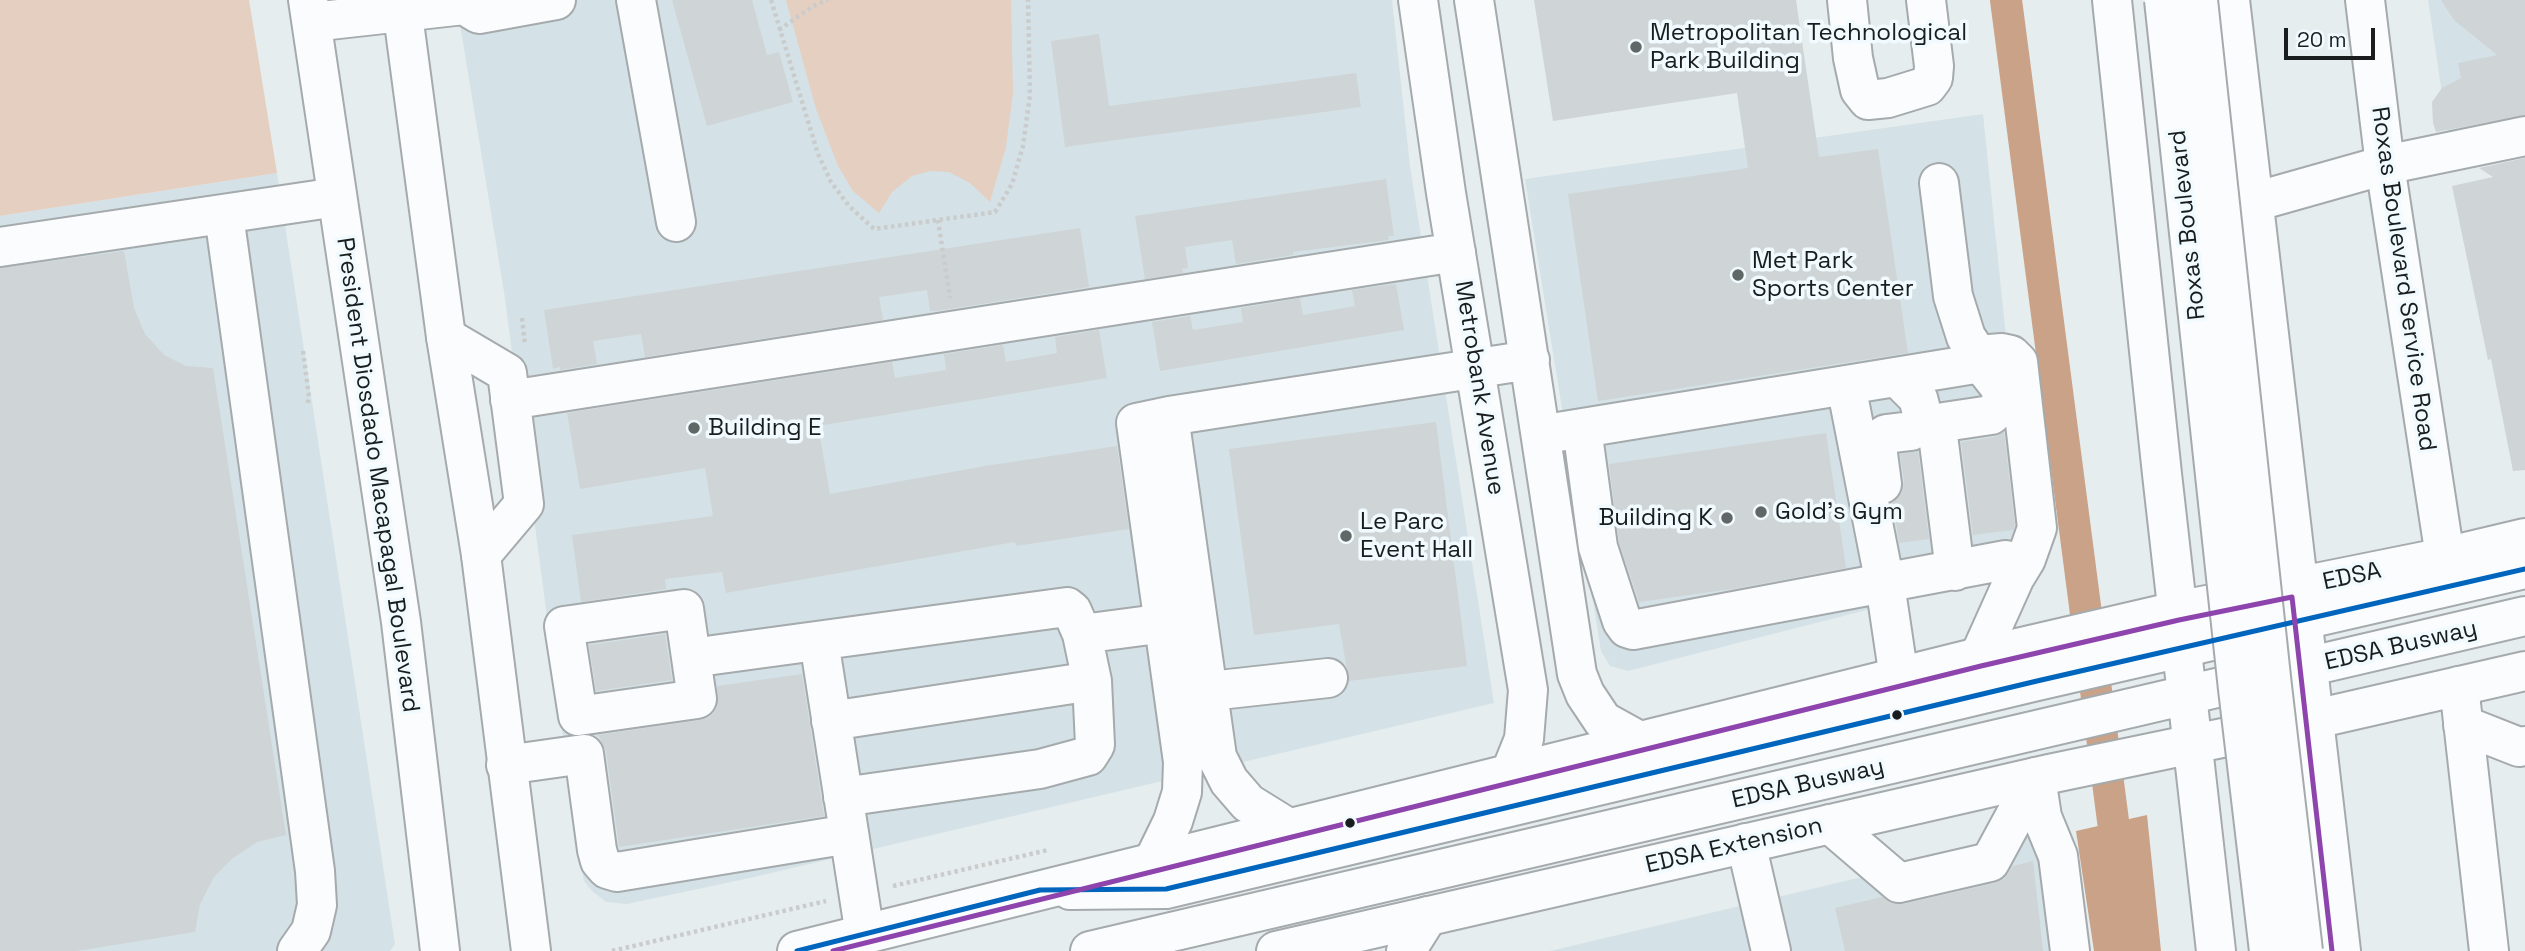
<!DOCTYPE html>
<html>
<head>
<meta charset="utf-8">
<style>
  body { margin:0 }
  #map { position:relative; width:2525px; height:951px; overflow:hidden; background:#e6edef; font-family:"Space Grotesk",sans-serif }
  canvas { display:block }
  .scale { position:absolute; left:2284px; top:28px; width:91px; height:32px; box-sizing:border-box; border:4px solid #191d1e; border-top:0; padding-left:9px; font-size:21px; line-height:24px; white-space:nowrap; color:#191d1e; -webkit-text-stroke:5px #f1fbff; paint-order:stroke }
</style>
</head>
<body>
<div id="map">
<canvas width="2525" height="951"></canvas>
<div class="scale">20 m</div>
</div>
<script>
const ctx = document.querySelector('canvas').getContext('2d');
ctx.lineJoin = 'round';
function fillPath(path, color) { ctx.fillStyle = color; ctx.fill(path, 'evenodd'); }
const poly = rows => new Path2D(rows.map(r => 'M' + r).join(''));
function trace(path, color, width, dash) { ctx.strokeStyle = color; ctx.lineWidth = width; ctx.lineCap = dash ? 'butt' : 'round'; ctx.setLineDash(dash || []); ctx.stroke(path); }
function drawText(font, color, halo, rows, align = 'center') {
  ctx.font = font + ' "Space Grotesk",sans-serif'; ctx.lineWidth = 7; ctx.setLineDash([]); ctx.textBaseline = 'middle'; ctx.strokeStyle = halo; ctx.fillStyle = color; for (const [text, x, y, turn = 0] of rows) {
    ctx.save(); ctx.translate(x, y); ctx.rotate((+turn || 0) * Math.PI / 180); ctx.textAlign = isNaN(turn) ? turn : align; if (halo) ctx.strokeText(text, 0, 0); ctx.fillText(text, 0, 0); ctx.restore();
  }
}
fillPath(poly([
  [456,0,1392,0,1410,166,1494,703,750,878,627,904,606,902,592,891,584,881,578,852,504,292],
  [2428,0,2525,0,2525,129,2450,147],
  [1983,114,2026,530,2000,576,1628,671,1610,666,1601,651,1525,179],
  [277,173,395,944,390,951,0,951,0,216],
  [2039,835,2055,951,1550,951]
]), '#d4e2e7');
fillPath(poly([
  [0,0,249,0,277,173,0,216],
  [786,0,1011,0,1013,93,1006,147,990,202,970,183,949,172,930,171,912,176,892,192,879,213,853,191,838,166,816,109]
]), '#e5cfc1');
fillPath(poly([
  [2147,815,2161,951,2094,951,2076,831]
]), '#caa287');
trace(poly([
  [2006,0,2115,836,2125,951]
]), '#caa287', 32);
fillPath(poly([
  [672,0,752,0,767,55,779,52,793,102,707,126],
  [1534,0,1796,0,1819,157,1878,149,1908,353,1598,401,1568,194,1748,168,1737,93,1553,121],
  [2441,0,2525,0,2525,115,2436,132,2433,123,2432,102,2442,88,2461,78,2458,63,2497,55,2454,20],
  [1099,34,1109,106,1356,73,1361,107,1065,147,1051,41],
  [2525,158,2525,470,2513,471,2491,359,2488,360,2452,186,2493,177,2479,168],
  [1386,179,1394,236,1388,236,1389,240,1293,252,1293,255,1236,264,1232,240,1185,247,1188,268,1182,269,1183,273,1145,279,1135,216],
  [1080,228,1089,287,937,311,930,311,927,290,879,297,883,320,645,357,641,334,593,341,597,364,560,370,560,367,553,369,544,310],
  [124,251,134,308,145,334,164,355,186,366,213,368,286,835,257,842,233,858,214,877,200,904,195,932,77,951,0,951,0,268],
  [1396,284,1404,330,1160,371,1152,322,1190,316,1193,330,1243,322,1241,308,1300,298,1303,315,1355,306,1352,290],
  [1099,330,1107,378,818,426,830,494,985,466,1117,446,1129,529,1016,546,1015,542,726,593,722,572,665,579,666,589,581,602,572,535,713,516,705,468,580,489,567,413,892,362,895,378,946,370,944,354,1003,345,1006,362,1057,353,1055,337],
  [1436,422,1467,666,1349,681,1339,624,1254,635,1229,449],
  [2004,432,2015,525,2013,530,1973,535,1961,442,1994,437],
  [1826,433,1846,568,1739,588,1639,602,1619,542,1609,464],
  [1918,451,1929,539,1899,543,1893,503,1902,492,1904,481,1900,454],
  [665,634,672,680,596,691,589,645],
  [802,674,824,816,619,847,606,751,598,735,701,720,710,717,717,708,717,686],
  [2033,861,2043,951,1845,951,1835,908,1882,897,1893,904,1904,904,1995,883,2004,879,2013,866]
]), '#cfd4d6');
const minor = poly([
  [636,0,676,222],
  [1418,0,1446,193,1528,690,1524,739,1510,774],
  [1474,0,1577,674,1585,694,1603,721,1641,742],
  [1847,0,1853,58,1860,90,1868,100,1888,98,1927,86,1933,78,1934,66,1926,0],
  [2365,0,2385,165,2445,557],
  [464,5,479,14,556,0],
  [312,22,464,5,470,0],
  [1939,183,1953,296,1966,337,1978,355,1981,363,1999,386,2002,395,2002,404,1991,415,1944,422,1937,427,1955,571],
  [2254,202,2385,165,2525,136],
  [224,215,315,871,317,905,311,931,297,951],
  [0,247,337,197],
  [446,337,507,373,524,504,481,555],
  [1978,355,2002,353,2011,355,2018,362,2037,528,2026,559,2015,577,1979,657],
  [1846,385,1885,584,1899,678],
  [510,400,1456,252],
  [1169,416,1217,757,1229,781,1248,803,1290,829],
  [1582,428,1598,547,1622,621,1627,628,1633,630,2006,560],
  [1558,432,1981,363],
  [1882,484,1877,446,1879,440,1886,434,1911,431,1920,425,1923,417,1918,398,1897,377],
  [684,609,697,699,578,716,564,626,684,609],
  [1082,634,1188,620],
  [819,641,865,935],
  [713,655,1067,607,1072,611,1082,634,1092,681,1095,745,1088,756,1040,769,843,797],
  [2459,686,2489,951],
  [1183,694,1328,678],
  [831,721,1092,681],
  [2463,725,2519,747,2525,746],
  [506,765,584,754,597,850,600,861,607,869,617,872,849,834],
  [2036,777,2042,817,2058,856,2070,951],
  [1830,824,1899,883,1990,862,2036,777],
  [1746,843,1771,951],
  [1153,862,1173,821,1182,792,1183,762,1136,423,1169,416,1530,360],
  [1070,890,1166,889,2037,681,2525,569],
  [1090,951,2525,616],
  [1406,951,1428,916]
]);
const major = poly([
  [308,0,401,622,440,951],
  [401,0,446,337,481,555,531,951],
  [797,951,1979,657,2177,611],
  [1276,951,2049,774,2193,744]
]);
const highway = poly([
  [2112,0,2162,474,2216,951],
  [2230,0,2341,951],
  [2177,611,2445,557,2525,538],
  [2193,744,2315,719,2525,671]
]);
trace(minor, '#a5aaac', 42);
trace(major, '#a5aaac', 42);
trace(highway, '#a5aaac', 42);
trace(poly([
  [771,0,818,154,831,182,849,206,874,229,995,212,1012,184,1023,146,1030,95,1028,0],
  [779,30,813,6,828,0],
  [938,220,950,298],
  [522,318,525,345],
  [303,351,309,397,307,406],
  [893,886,1048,850],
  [612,951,826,901]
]), '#cacccc', 4.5, [3.5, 3.5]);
trace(minor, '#fbfcfd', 38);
trace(major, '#fbfcfd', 38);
trace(highway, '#fbfcfd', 38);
const highwayBridge = poly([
  [2164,0,2238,689,2269,951],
  [2198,0,2272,686,2303,951]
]);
trace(highwayBridge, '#a5aaac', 42, []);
trace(highwayBridge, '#fbfcfd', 38);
trace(poly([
  [797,951,1040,890,1166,889,2037,681,2525,569]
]), '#0065bd', 5);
trace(poly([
  [833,951,1981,666,2179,620,2292,597,2332,951]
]), '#8e44ad', 5);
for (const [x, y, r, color] of [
  [1636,47,7,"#616667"],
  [1738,275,7,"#616667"],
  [694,428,7,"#616667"],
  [1761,512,7,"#616667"],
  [1727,518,7,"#616667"],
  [1346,536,7,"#616667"],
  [1897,715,6,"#191d1e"],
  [1350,823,6,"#191d1e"]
]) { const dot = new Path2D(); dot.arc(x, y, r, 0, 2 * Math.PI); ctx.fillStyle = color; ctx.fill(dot); trace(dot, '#f1fbff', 2.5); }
drawText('24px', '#191d1e', '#f1fbff', [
  ["Metropolitan Technological",1650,33],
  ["Park Building",1650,61],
  ["Met Park",1752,261],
  ["Sports Center",1752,289],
  ["Building E",708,428],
  ["Gold's Gym",1775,512],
  ["Building K",1713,518,"right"],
  ["Le Parc",1360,522],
  ["Event Hall",1360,550]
], 'left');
drawText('24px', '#191d1e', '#f1fbff', [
  ["Roxas Boulevard",2188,225,-96],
  ["Roxas Boulevard Service Road",2403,279,82],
  ["Metrobank Avenue",1479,388,81],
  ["President Diosdado Macapagal Boulevard",377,475,82],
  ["EDSA",2352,577,-12],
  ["EDSA Busway",2401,646,-13],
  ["EDSA Busway",1808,784,-13],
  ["EDSA Extension",1734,846,-13]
]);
</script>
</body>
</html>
